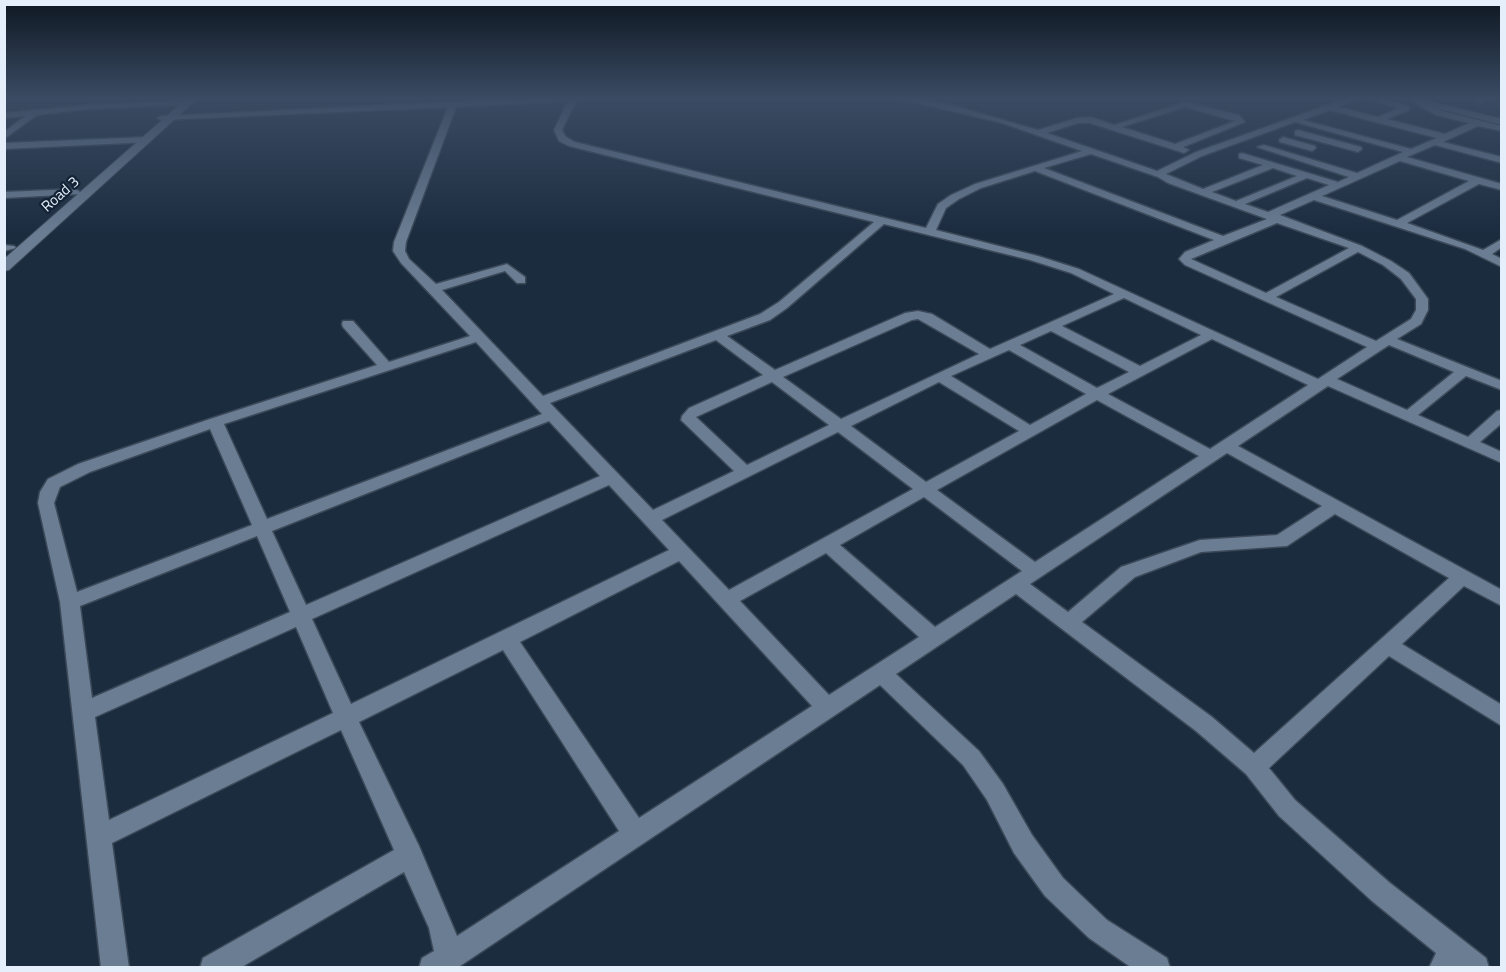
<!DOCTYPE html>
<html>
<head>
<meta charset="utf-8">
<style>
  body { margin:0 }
  #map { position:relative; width:1506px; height:972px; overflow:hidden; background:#1c2c3f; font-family:"Titillium Web",sans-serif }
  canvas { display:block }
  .frame { position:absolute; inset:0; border:6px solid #e4effb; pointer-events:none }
</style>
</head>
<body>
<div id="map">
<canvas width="1506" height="972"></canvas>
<div class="frame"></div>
</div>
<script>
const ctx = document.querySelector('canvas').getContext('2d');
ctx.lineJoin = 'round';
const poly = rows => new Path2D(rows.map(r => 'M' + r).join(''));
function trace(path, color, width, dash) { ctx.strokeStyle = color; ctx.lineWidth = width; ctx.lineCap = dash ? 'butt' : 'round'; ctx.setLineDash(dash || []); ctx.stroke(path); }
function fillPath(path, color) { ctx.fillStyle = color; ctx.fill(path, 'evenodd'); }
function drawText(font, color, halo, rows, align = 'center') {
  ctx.font = font + ' "Titillium Web",sans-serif'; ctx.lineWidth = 4.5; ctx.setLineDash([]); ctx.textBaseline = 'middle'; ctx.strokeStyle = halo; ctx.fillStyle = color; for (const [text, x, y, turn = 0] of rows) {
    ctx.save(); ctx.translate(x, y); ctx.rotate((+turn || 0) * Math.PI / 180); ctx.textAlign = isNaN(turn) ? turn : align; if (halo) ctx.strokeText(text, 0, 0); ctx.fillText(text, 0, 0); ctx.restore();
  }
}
const minor = poly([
  [512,99,577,99,562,130,566,137,575,142,926,228,938,204,951,195,975,184,1082,151,1002,123,901,99,919,99,955,106,1038,130,1077,118,1091,117,1114,125,1185,102,1239,115,1245,122,1183,147,1189,150,1184,153,1090,123,1078,123,1047,133,1157,171,1196,152,1344,99,1356,99,1338,107,1378,117,1398,108,1370,99,1383,99,1409,106,1409,110,1387,119,1445,134,1469,123,1436,115,1416,104,1416,100,1422,100,1442,111,1502,126,1502,131,1478,126,1443,142,1502,157,1502,163,1435,145,1407,157,1502,184,1502,190,1479,184,1407,223,1483,250,1502,239,1502,247,1492,254,1502,259,1502,267,1465,249,1314,200,1280,215,1362,246,1391,261,1409,273,1428,299,1428,310,1421,324,1397,339,1502,381,1502,390,1466,376,1418,415,1468,437,1497,411,1502,410,1502,423,1480,442,1502,452,1502,463,1328,386,1238,446,1502,590,1502,606,1464,586,1402,644,1502,705,1502,726,1389,656,1269,768,1295,800,1390,883,1486,958,1489,968,1429,968,1436,953,1372,901,1279,816,1246,774,1196,731,1016,594,896,674,979,751,1003,784,1032,835,1063,878,1107,920,1167,958,1170,968,1132,968,1089,938,1045,896,1014,853,987,800,963,765,880,685,457,968,419,968,422,958,434,951,429,928,404,872,240,968,200,968,203,958,394,850,341,730,112,843,129,968,101,968,60,602,38,503,40,492,48,479,78,464,210,419,377,365,343,327,342,324,343,321,353,321,389,362,470,336,401,263,393,251,394,242,448,107,161,120,157,118,161,116,512,99],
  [568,101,554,130,559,141,569,146,874,222,779,302,760,314,543,396,442,290,505,271,517,283,525,283,525,277,507,264,436,284,409,259,405,251,406,242,456,107,568,101],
  [1185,107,1235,121,1175,144,1122,127,1185,107],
  [1330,110,1375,122,1437,138,1411,149,1303,120,1330,110],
  [1295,122,1403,152,1357,173,1264,145,1257,147,1349,177,1338,182,1242,153,1239,154,1239,158,1263,165,1203,189,1166,174,1202,156,1295,122],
  [1091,154,1158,177,1168,183,1267,219,1223,236,1044,168,1091,154],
  [1400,161,1469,181,1397,220,1322,196,1400,161],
  [1273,168,1297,176,1236,201,1212,192,1273,168],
  [1035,171,1214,240,1185,252,1179,259,1185,265,1367,347,1318,379,1079,269,1038,256,936,230,946,208,959,199,981,188,1035,171],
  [1307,178,1329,185,1268,212,1245,204,1307,178],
  [1277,223,1349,248,1266,293,1191,259,1277,223],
  [884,224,1030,260,1071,273,1114,294,990,349,932,314,918,311,905,313,775,370,727,336,770,320,787,308,884,224],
  [1358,252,1383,265,1401,279,1416,299,1416,310,1411,319,1376,341,1276,297,1358,252],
  [1124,298,1201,335,1140,366,1062,326,1124,298],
  [918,319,979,354,841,419,783,377,912,320,918,319],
  [1051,331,1129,372,1097,388,1020,345,1051,331],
  [1212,339,1308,385,1210,449,1108,394,1212,339],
  [716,340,763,375,689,408,682,416,681,420,734,471,653,510,550,403,716,340],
  [476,342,542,414,267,519,224,424,476,342],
  [1389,345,1454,372,1407,410,1337,379,1389,345],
  [1009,350,1086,394,1030,425,951,376,1009,350],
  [772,382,829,425,747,465,696,417,772,382],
  [939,382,1019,431,926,482,851,426,939,382],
  [1097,400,1199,456,1035,562,937,490,1097,400],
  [549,421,600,476,306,605,272,531,549,421],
  [210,429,252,525,77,592,54,503,60,487,90,472,210,429],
  [838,432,913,489,729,590,662,520,838,432],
  [1227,453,1322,506,1277,535,1200,540,1121,567,1068,612,1030,584,1227,453],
  [609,485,669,550,351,704,312,619,609,485],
  [924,497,1022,571,935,627,840,545,924,497],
  [1335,514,1449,578,1254,753,1212,717,1082,622,1135,577,1201,552,1287,546,1335,514],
  [257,536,290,612,92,698,80,606,257,536],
  [826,553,919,637,829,695,740,601,826,553],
  [679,561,812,706,639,818,520,642,679,561],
  [296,627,333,713,109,820,95,717,296,627],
  [503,650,619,831,457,936,419,846,359,722,503,650],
  [1479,99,1490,99,1481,103,1477,101,1479,99],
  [177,101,180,101,180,105,88,109,37,115,4,139,4,132,25,116,4,118,4,113,88,105,177,101],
  [1298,130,1361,147,1362,149,1358,152,1295,135,1295,131,1298,130],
  [147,137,150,138,150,142,4,149,4,143,147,137],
  [1283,137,1315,146,1316,148,1312,151,1280,142,1279,140,1283,137],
  [75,189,80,192,79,194,4,198,4,192,75,189],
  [4,245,14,246,16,248,4,251,4,245]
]);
const tertiary = poly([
  [186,99,197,99,9,270,4,271,4,259,186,99],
  [1402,99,1420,99,1502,119,1502,125,1402,99]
]);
trace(minor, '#3b4958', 3);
trace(tertiary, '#3b4958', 2);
fillPath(minor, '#6b7d93');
fillPath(tertiary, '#6b7d93');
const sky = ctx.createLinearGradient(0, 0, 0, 235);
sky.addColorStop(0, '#0f1823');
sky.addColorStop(0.42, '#3a4b63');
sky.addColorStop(1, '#3a4b6300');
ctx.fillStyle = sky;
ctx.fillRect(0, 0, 1506, 235);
drawText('15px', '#e4effb', '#132234', [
  ["Road 3",61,195,-42]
]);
</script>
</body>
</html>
